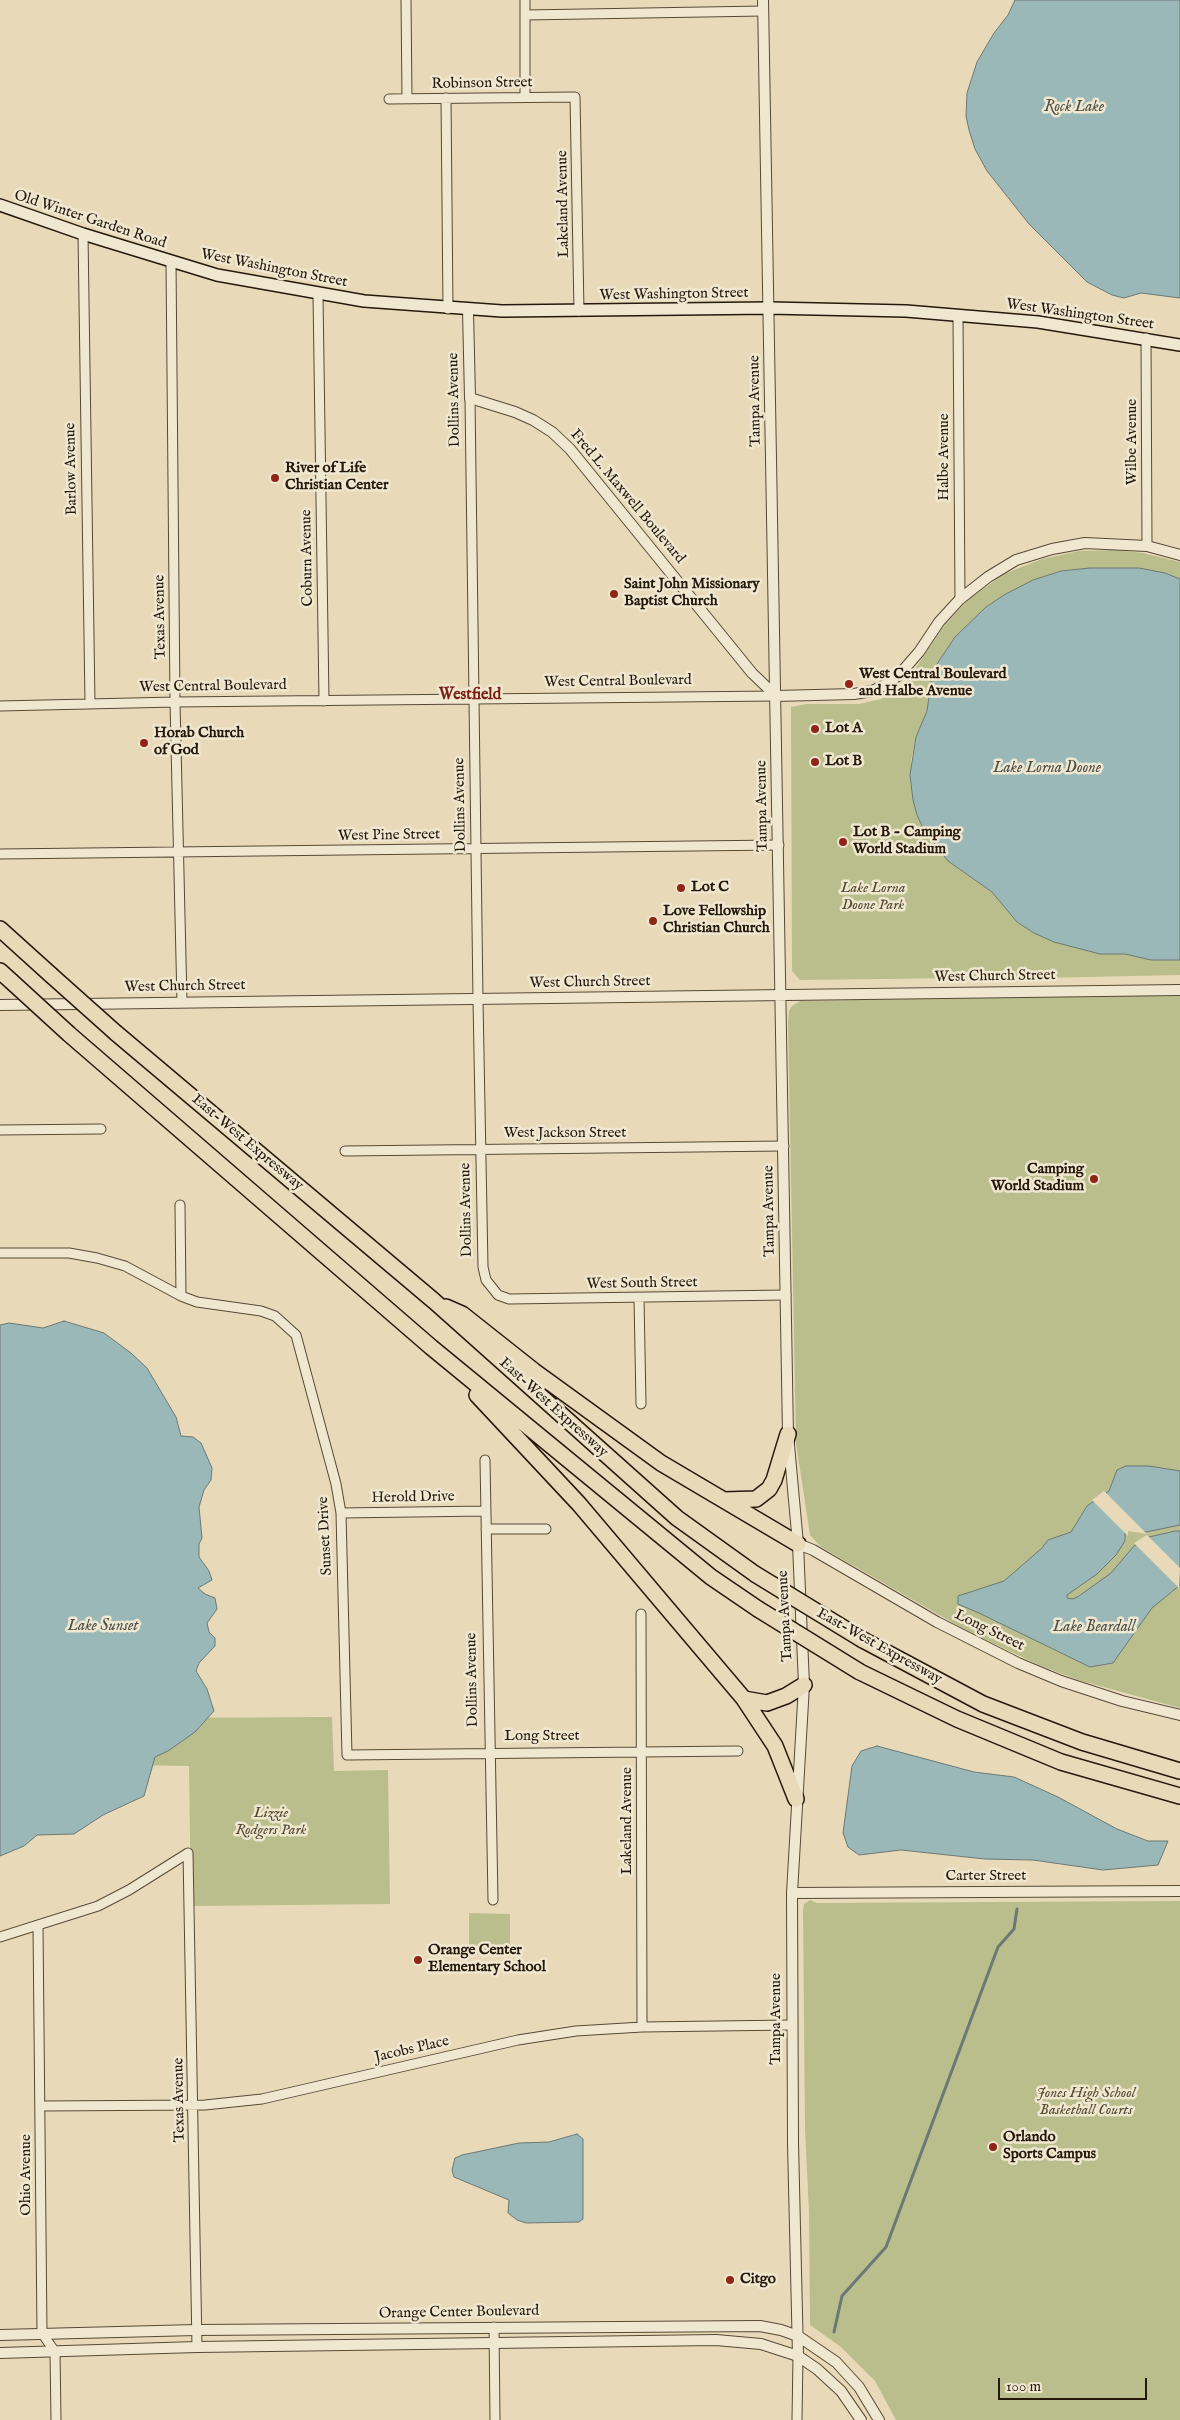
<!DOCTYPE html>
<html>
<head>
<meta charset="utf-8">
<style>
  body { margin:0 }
  #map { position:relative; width:1180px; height:2420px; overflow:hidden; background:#e8dab8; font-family:"IM FELL English",serif }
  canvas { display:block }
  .scale { position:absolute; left:998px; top:2378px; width:149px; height:22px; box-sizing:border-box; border:2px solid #25190c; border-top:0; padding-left:6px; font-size:15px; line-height:18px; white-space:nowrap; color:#25190c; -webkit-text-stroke:4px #f0e7d1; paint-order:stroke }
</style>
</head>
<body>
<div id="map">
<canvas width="1180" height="2420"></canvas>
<div class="scale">100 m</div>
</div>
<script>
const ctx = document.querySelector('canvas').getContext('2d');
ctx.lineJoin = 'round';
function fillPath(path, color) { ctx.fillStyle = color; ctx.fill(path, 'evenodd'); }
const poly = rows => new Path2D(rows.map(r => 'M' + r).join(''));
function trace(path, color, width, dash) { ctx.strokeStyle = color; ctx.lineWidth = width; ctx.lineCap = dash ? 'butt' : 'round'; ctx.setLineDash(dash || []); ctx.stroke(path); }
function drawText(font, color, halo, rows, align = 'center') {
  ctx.font = font + ' "IM FELL English",serif'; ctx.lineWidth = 5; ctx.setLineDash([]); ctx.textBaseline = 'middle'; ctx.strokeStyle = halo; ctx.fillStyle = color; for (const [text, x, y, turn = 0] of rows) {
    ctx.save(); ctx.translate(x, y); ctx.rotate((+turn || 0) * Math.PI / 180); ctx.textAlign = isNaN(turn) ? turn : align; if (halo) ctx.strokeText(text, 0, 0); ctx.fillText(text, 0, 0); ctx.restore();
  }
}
fillPath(poly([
  [1116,550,1143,553,1180,562,1180,579,1165,573,1090,568,1061,571,1033,580,1004,595,986,607,955,637,933,670,927,711,916,737,911,761,917,815,924,830,948,861,992,892,1017,922,1034,933,1100,954,1125,954,1151,960,1180,960,1180,975,1042,978,1036,980,963,978,800,980,792,971,791,707,806,704,859,704,881,699,895,691,907,681,944,626,968,600,1004,574,1042,559,1079,551],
  [1180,994,1180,1708,1078,1680,1039,1665,967,1631,821,1547,810,1535,796,1443,788,1021,789,1011,792,1006,800,1001],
  [332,1717,334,1771,388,1770,390,1904,191,1906,189,1766,115,1765,158,1718],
  [810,1900,817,1903,1180,1901,1180,2420,896,2420,875,2381,841,2347,810,2325,809,2212,805,2129,803,1910,804,1904],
  [469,1913,510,1914,510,1955,469,1955]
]), '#babe8c');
const water = poly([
  [1015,0,1180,0,1180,298,1141,293,1124,298,1112,295,1087,282,1029,224,987,171,975,149,969,130,966,116,967,93,977,62,994,33,1008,15,1015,0],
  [1090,568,1139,568,1165,573,1180,579,1180,960,1151,960,1125,954,1100,954,1054,942,1034,933,1017,922,992,892,948,861,924,830,917,815,913,800,910,775,916,737,927,711,933,670,955,637,986,607,1004,595,1033,580,1061,571,1090,568],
  [64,1321,104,1333,131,1353,147,1368,176,1417,181,1436,193,1437,201,1443,212,1468,211,1480,204,1490,199,1507,202,1538,199,1544,199,1557,209,1571,212,1580,198,1588,205,1594,215,1598,217,1609,207,1623,209,1632,215,1638,215,1646,199,1663,196,1671,207,1689,214,1711,195,1732,168,1751,155,1757,144,1796,103,1815,74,1834,37,1835,24,1846,0,1856,0,1325,9,1323,43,1328,64,1321],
  [1126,1466,1149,1466,1180,1471,1180,1525,1146,1532,1130,1529,1125,1533,1125,1541,1116,1555,1097,1574,1067,1595,1067,1598,1073,1599,1079,1596,1111,1573,1134,1546,1149,1537,1175,1531,1180,1531,1180,1585,1152,1608,1113,1663,1090,1667,981,1614,958,1604,958,1596,1004,1581,1042,1548,1048,1540,1071,1532,1087,1506,1109,1491,1117,1470,1126,1466],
  [877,1746,974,1772,1014,1777,1058,1797,1117,1829,1148,1841,1168,1841,1158,1865,1103,1870,1033,1860,985,1859,901,1850,859,1855,848,1847,843,1833,852,1766,861,1751,877,1746],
  [577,2134,583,2139,583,2219,579,2222,526,2223,517,2220,508,2213,509,2200,454,2177,452,2170,455,2158,462,2155,519,2143,549,2142,577,2134]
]);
fillPath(water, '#9bb8b9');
trace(water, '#6c7874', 1);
fillPath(poly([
  [1104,1491,1147,1534,1128,1531,1128,1536,1092,1500],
  [1147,1535,1180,1568,1179,1588,1134,1543]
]), '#e8dab8');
trace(poly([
  [834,2332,842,2296,886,2247,998,1947,1014,1929,1017,1909]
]), '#6c7874', 3);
const minor = poly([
  [406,0,407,98],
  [525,0,525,97],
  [525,15,763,11],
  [446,98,448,309],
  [389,99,575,97,579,311],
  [83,234,90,704],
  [171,262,175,702,182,1002],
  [318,295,324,701],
  [958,315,960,599],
  [1146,338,1147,546],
  [470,398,478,1000,483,1267,486,1280,498,1295,509,1299,786,1295],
  [0,706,175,702,776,696],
  [0,854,779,845],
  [0,1130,101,1129],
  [345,1151,784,1146],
  [180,1205,181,1296],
  [0,1253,69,1253,97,1258,125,1266,181,1296,197,1302,261,1311,275,1316,296,1335,336,1484,341,1513,347,1755,738,1751],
  [639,1298,641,1404],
  [485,1460,493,1900],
  [341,1513,485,1511],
  [486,1529,546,1529],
  [641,1614,642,2027],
  [188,1853,197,2347],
  [38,1926,42,2333,55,2352,56,2420],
  [0,1937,98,1906,129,1890,188,1853],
  [40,2106,205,2105,262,2099,518,2040,576,2031,642,2027,792,2025],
  [494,2327,495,2420],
  [797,2420,798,2356]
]);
const tertiary = poly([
  [763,0,788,1434,798,1544,804,1685,792,1893,793,2143,798,2356],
  [468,310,470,398,515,412,533,420,552,432,570,449,752,673,776,696],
  [776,696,854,694,872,691,883,686,899,675,919,652,939,622,960,599,988,577,1016,560,1052,549,1085,543,1147,546,1180,555],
  [0,1005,1180,990],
  [798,1544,813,1550,937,1622,1018,1663,1061,1681,1122,1701,1180,1715],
  [792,1893,1180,1891],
  [0,2335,196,2330,760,2326,781,2330,798,2336,836,2362,859,2387,879,2420],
  [0,2353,197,2347,716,2340,761,2344,798,2356,817,2369,841,2391,861,2420]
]);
const secondary = poly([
  [0,205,83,234,217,275,364,301,502,311,770,308,906,311,1038,322,1180,345]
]);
const motorway = poly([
  [0,929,51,975],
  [0,971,11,981],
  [116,1033,434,1301,677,1518,755,1574],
  [69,1034,431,1347,711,1577,758,1609],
  [446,1307,462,1314,534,1371,661,1463,798,1544],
  [477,1395,579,1504,744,1699,775,1746,796,1799],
  [724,1500,756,1499,769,1489,774,1480,788,1434],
  [863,1640,983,1704,1082,1742,1180,1771],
  [860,1672,957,1719,1061,1762,1180,1796],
  [744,1699,767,1703,786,1696,804,1685]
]);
trace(minor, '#564937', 11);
trace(tertiary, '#564937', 12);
trace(secondary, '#25190c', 14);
trace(motorway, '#25190c', 18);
trace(minor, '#f0e7d1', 9);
trace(tertiary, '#f0e7d1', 10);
trace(secondary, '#f0e7d1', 11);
trace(motorway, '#e8dab8', 15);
const motorwayBridge = poly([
  [51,975,116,1033],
  [11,981,69,1034],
  [755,1574,863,1640],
  [758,1609,860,1672]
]);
trace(motorwayBridge, '#25190c', 18, []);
trace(motorwayBridge, '#e8dab8', 15);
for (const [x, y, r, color] of [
  [275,478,5,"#8f2418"],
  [614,594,5,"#8f2418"],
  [849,684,5,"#8f2418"],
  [815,729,5,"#8f2418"],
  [144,743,5,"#8f2418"],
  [815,762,5,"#8f2418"],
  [843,842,5,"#8f2418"],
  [681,888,5,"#8f2418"],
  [653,921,5,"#8f2418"],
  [1094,1179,5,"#8f2418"],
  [418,1960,5,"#8f2418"],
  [993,2147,5,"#8f2418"],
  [730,2280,5,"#8f2418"]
]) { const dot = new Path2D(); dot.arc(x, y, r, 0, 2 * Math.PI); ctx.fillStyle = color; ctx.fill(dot); trace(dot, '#f0e7d1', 2); }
drawText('15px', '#25190c', '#f0e7d1', [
  ["Robinson Street",482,84,-1],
  ["Lakeland Avenue",564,204,-91],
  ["Old Winter Garden Road",90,220,18],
  ["West Washington Street",274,269,11],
  ["West Washington Street",674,295,-1],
  ["West Washington Street",1080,315,8],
  ["Dollins Avenue",455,400,-91],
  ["Tampa Avenue",756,401,-91],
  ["Wilbe Avenue",1133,442,-90],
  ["Halbe Avenue",945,457,-90],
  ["Barlow Avenue",72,469,-91],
  ["Fred L. Maxwell Boulevard",627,497,50],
  ["Coburn Avenue",308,558,-91],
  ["Texas Avenue",161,617,-91],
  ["West Central Boulevard",618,682,-1],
  ["West Central Boulevard",213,687,-1],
  ["Dollins Avenue",461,805,-91],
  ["Tampa Avenue",763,806,-91],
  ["West Pine Street",389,836,-1],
  ["West Church Street",995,977,-1],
  ["West Church Street",590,983,-1],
  ["West Church Street",185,987,-1],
  ["West Jackson Street",565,1134],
  ["East-West Expressway",247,1143,40],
  ["Dollins Avenue",467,1210,-91],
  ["Tampa Avenue",770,1211,-91],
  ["West South Street",642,1284,-1],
  ["East-West Expressway",553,1408,42],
  ["Herold Drive",413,1498,-1],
  ["Sunset Drive",326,1536,-93],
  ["Tampa Avenue",786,1616,-93],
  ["Long Street",989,1631,26],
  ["East-West Expressway",879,1647,29],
  ["Dollins Avenue",473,1680,-91],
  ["Long Street",542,1737],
  ["Lakeland Avenue",628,1821,-90],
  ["Carter Street",986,1877],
  ["Tampa Avenue",777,2019,-90],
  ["Jacobs Place",412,2050,-13],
  ["Texas Avenue",180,2100,-91],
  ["Ohio Avenue",27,2175,-90],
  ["Orange Center Boulevard",459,2313,-1]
]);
drawText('bold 15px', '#25190c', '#f0e7d1', [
  ["River of Life",285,469],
  ["Christian Center",285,486],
  ["Saint John Missionary",624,585],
  ["Baptist Church",624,602],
  ["West Central Boulevard",859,675],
  ["and Halbe Avenue",859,692],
  ["Lot A",825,729],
  ["Horab Church",154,734],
  ["of God",154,751],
  ["Lot B",825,762],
  ["Lot B - Camping",853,833],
  ["World Stadium",853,850],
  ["Lot C",691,888],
  ["Love Fellowship",663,912],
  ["Christian Church",663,929],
  ["Camping",1084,1170,"right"],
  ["World Stadium",1084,1187,"right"],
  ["Orange Center",428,1951],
  ["Elementary School",428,1968],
  ["Orlando",1003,2138],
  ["Sports Campus",1003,2155],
  ["Citgo",740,2280]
], 'left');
drawText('italic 15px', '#524b32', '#f0e7d1', [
  ["Lake Lorna",873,889],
  ["Doone Park",873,906],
  ["Lizzie",271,1814],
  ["Rodgers Park",271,1831],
  ["Jones High School",1086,2094],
  ["Basketball Courts",1086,2111]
]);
drawText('italic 16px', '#4e5149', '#f0e7d1', [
  ["Rock Lake",1074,108],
  ["Lake Lorna Doone",1047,769],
  ["Lake Sunset",103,1627],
  ["Lake Beardall",1094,1628]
]);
drawText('bold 16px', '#7a1f14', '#f0e7d1', [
  ["Westfield",470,696]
]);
</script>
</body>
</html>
